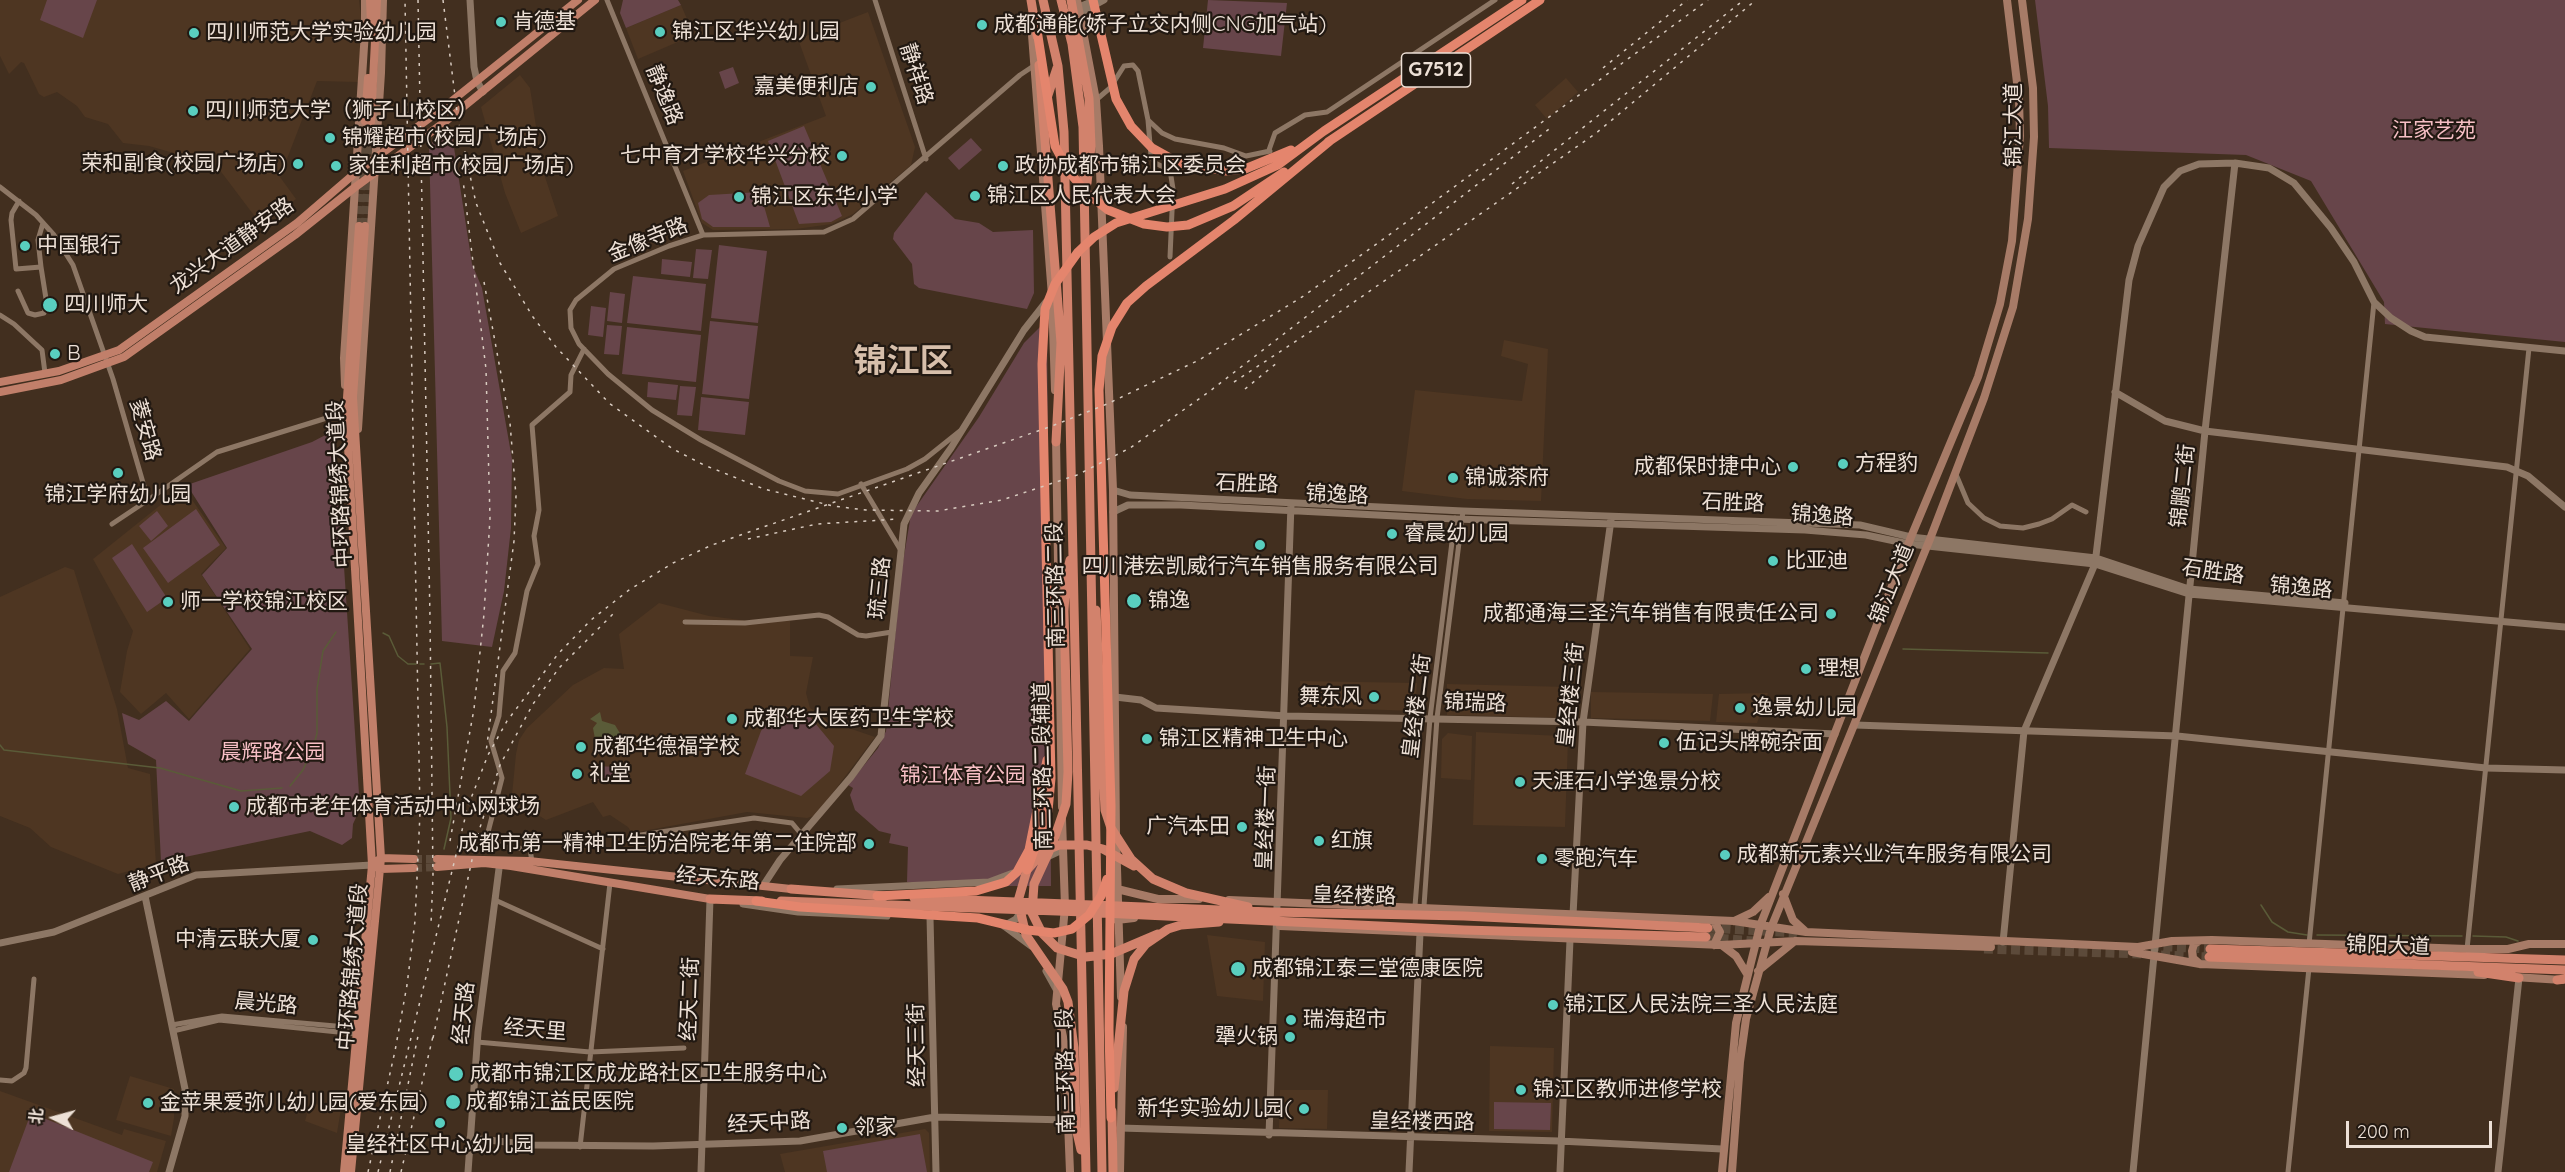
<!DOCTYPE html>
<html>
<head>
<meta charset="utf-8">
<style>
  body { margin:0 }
  #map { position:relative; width:2565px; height:1172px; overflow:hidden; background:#422f1f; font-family:Quicksand,"Noto Sans SC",sans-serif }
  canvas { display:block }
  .north { position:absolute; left:24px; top:1088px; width:60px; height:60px; -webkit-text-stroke:4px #221912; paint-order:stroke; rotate:276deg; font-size:16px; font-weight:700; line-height:24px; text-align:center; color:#ede0d6 }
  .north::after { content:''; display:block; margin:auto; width:21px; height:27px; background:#ede0d6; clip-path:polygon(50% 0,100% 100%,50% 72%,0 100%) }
  .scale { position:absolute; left:2346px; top:1121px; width:146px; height:27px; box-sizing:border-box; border:3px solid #ede0d6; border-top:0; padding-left:8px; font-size:18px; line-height:21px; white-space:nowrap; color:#ede0d6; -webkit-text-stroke:4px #221912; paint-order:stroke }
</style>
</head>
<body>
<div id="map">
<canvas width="2565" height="1172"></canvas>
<div class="north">北</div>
<div class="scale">200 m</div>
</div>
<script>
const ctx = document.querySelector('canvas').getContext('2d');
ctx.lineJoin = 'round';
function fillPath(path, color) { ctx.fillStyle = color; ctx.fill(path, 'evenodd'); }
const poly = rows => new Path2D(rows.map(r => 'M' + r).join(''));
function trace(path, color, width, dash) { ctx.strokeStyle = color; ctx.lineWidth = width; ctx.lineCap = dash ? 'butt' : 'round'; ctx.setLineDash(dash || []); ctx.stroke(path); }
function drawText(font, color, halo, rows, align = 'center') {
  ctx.font = font + ' Quicksand,"Noto Sans SC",sans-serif'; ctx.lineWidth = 4.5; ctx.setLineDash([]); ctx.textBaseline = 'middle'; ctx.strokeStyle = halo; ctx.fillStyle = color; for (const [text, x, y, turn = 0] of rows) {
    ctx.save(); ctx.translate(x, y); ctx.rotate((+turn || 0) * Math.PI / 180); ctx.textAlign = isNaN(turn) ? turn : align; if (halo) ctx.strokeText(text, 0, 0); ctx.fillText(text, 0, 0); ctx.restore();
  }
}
fillPath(poly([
  [0,0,359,0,362,26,358,82,317,81,280,177,296,199,262,226,216,165,149,146,123,143,108,124,85,117,77,106,57,92,44,97,39,94,24,63,21,62,9,74,0,56],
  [681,5,694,35,638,59,626,28],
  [868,12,915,147,911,165,853,214,832,224,796,229,713,230,702,223,683,171,826,116,798,39],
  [520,75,530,88,543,171,558,216,521,233,505,193,481,107],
  [1566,78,1578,92,1547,119,1535,105],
  [1504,340,1548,349,1541,501,1467,499,1402,491,1415,390,1522,401,1528,364,1501,356],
  [183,487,226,548,201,574,250,649,189,719,166,693,141,714,120,692,127,651,133,631,93,559],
  [65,567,74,570,117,709,128,768,150,774,156,864,118,874,51,847,30,828,0,816,0,597],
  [659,603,709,616,748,621,790,621,790,656,813,657,806,693,810,708,831,722,875,737,816,815,807,818,747,812,632,833,628,827,610,815,603,817,593,802,546,820,519,803,512,795,516,754,519,740,527,728,573,685,604,668,624,669,619,634],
  [1300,681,1417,683,1415,711,1302,707],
  [1447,684,1569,687,1568,718,1447,715],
  [1591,692,1713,694,1710,721,1591,718],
  [1768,693,1757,723,1716,722,1719,694],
  [1476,732,1561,736,1568,740,1565,827,1473,825],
  [1448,733,1472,736,1471,780,1441,778,1442,739],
  [1207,935,1265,942,1263,1001,1217,996],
  [1490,1046,1554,1048,1552,1132,1489,1131],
  [130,1076,174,1089,174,1118,171,1136,116,1120],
  [1280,1090,1328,1090,1327,1129,1279,1128],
  [0,1091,122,1135,124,1129,166,1141,157,1172,0,1172],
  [310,1103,341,1109,337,1133,305,1121],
  [925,1129,929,1133,930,1172,785,1172,780,1154]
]), '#4e3622');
fillPath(poly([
  [47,0,97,0,83,38,40,20],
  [623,0,678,0,681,5,626,28,620,13],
  [1208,0,1287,3,1281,56,1203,48],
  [2035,0,2565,0,2565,342,2385,324,2384,302,2311,181,2246,155,2049,148,2048,106],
  [733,67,739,83,725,89,719,72],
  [804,126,842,216,831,222,799,224,768,141],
  [451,128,472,264,482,288,512,459,511,528,504,591,492,647,442,641,429,145],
  [971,138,982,150,959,170,948,158],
  [760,192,770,227,713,227,702,219,698,203,709,195],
  [926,192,955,219,979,223,993,232,1033,230,1034,293,1027,309,919,288,914,284,912,264,893,239,894,233],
  [719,245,767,251,758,323,711,318],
  [696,249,712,250,708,279,693,278],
  [662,259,692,262,690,277,661,274],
  [633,276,706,284,701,331,627,323],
  [610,292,625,294,622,323,607,321],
  [591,306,606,308,603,337,588,335],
  [1047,320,1051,886,963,886,907,882,908,847,889,843,891,834,879,831,855,810,850,795,853,788,848,785,878,748,886,731,901,574,911,514,979,417,1024,343],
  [710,321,758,326,749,399,702,394],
  [607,325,622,326,619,355,604,354],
  [627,327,701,335,696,382,622,374],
  [648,382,678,385,676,400,647,397],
  [680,386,696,387,692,416,677,415],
  [701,397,749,402,745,435,698,430],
  [335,430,360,809,353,824,352,838,342,845,310,831,161,862,156,760,128,744,122,713,139,720,166,701,189,721,252,649,202,575,227,548,187,485,312,442],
  [196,509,220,545,168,583,143,548],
  [157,511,168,526,151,541,139,526],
  [132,544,167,598,147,612,112,558],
  [806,712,834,746,830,771,801,796,745,774,761,731,773,713],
  [592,766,622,767,622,780,591,780],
  [1494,1102,1551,1103,1550,1130,1494,1129],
  [31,1113,153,1162,149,1172,9,1172],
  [920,1134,927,1172,827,1172,823,1151]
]), '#67454a');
fillPath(poly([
  [600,712,602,721,615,725,621,735,620,744,607,753,597,750,593,728,597,723,590,719]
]), '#5a5b38');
trace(poly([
  [383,633,389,636,398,656,408,664,416,664],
  [1903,649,2048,653],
  [420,664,424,664],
  [431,664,440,663,447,727,451,818,444,849],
  [0,745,4,750,160,768,241,791,282,788],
  [290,786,303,770,314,745,317,733,317,689,323,651,336,632],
  [2261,905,2272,922,2288,932,2307,935],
  [2317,935,2462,936],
  [2473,936,2506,937,2518,941]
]), '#5a5b38', 1.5);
trace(poly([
  [359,226,365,121],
  [365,226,371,122],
  [414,859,437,859],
  [414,868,437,867]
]), '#5c4a3a', 8, [8, 4]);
trace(poly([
  [1708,928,1797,933],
  [1706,937,1754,941],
  [2150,946,2210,949],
  [1984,949,2141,954],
  [2161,955,2209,957]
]), '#5c4a3a', 9, [9, 4.5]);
trace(poly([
  [607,0,703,235],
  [875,0,926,159],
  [1096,100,1110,88,1124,66,1133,65,1138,71,1148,120,1162,133,1175,139,1224,148,1246,156,1270,151],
  [248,117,250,112],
  [1148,120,1151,156,1155,163,1170,170,1173,189,1170,257],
  [1269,150,1275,133,1305,115,1327,112,1495,0],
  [0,187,36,215,54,235,73,265,113,379,148,500,217,452,346,412],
  [19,201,12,213,11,220,16,269,41,267,38,240,43,223],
  [18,291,28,313,35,315,44,313,47,305,41,267],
  [0,315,14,324,42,350,45,373],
  [960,431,925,459,907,469,838,494,805,491,779,481,701,440,652,410,608,374,579,344,571,328,570,310,576,300,614,269,669,246,703,235,824,232,853,219,1020,75,1035,65],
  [1955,472,1968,503,1984,518,2000,526,2023,528,2039,524,2052,519,2072,505,2086,512],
  [861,484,900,549],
  [112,524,148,500],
  [685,622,745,623,819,615,828,617,858,635,866,636,892,632],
  [634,836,754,818,792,823,802,835],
  [532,862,530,849,503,847,487,836,502,778,491,741,499,716,503,671,515,653,527,591,538,564,534,536,539,510,532,425,570,392,571,375,584,349],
  [495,900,603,949],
  [1415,906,1430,718,1455,518],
  [1424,906,1437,718,1463,511],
  [2309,944,2374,302],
  [2467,949,2529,348],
  [172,1025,222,1016,358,1028],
  [173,1031,219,1020,358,1034],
  [477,1042,590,1052,684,1048],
  [0,1080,12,1081,24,1073,26,1068,34,979],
  [580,1147,610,883],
  [2288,1172,2309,968]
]), '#8d7765', 5);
trace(poly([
  [470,0,474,67,477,81,483,92],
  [1079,7,1096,0],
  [1080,13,1104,0],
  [2115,392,2165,421,2205,431,2507,467,2528,476,2565,507],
  [1113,490,1130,495,1463,511,1860,525,1911,537,2096,558,2189,589,2345,603],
  [1113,512,1128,505,1181,505,1455,519,1805,530,1866,535,1909,544,2095,564,2189,594,2565,627],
  [1115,697,1141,700,1156,708,1286,716,1583,722,1835,734],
  [1855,725,2177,736,2486,768,2565,770],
  [1045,858,1062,850],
  [763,886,780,860,851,777,881,736,904,524,919,493,951,448,1024,330,1046,302],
  [837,889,989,882,1013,873],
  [145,896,185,1089,185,1116,169,1172],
  [743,904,798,912,887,916],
  [1573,915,1583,722,1611,520],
  [930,917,936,1172],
  [1004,926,1031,946],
  [1004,926,1016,919,1022,910],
  [2003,942,2024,731,2095,564,2129,280,2138,246,2164,187,2180,171,2199,164,2235,163,2269,168,2294,183,2331,228,2354,262,2374,302,2391,318,2411,331,2425,337,2565,351],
  [0,943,54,932,196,875,372,865],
  [1046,971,1056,989],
  [1120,1128,1559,1141,1722,1149],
  [1269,1135,1291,504],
  [470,1138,533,1145,653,1146,800,1141,935,1117,1069,1120],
  [468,1172,478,1032,500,861],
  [701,1172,710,899,714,900],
  [1409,1172,1420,933],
  [1560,1172,1570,940],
  [2133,1172,2205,431,2235,163],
  [2498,1172,2519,978]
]), '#8d7765', 7);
trace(poly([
  [1077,0,1096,100,1099,146,1113,490,1116,836,1121,997],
  [1031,22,1052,296,1055,390],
  [359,123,363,128,377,127],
  [345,385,344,358,365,31,365,0],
  [358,429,381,73,383,0],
  [1056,438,1062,807],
  [1062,819,1065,907,1056,1004,1065,1046,1070,1172],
  [1117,889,1158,899,1199,899],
  [1783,894,1793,920,1805,931],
  [1229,900,1734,921,1806,932,2138,947,2172,941,2212,940,2467,949,2508,949,2529,944,2565,944],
  [1117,920,1134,918],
  [1714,921,1720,932,1714,945],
  [1734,921,1753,912,1769,897],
  [1280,926,1721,945,1796,941,1991,947],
  [2199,941,2194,944,2192,951,2193,958,2200,964],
  [1723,946,1736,956,1747,974],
  [2132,952,2200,964,2484,975],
  [1758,971,1795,941],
  [2514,977,2562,980],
  [1120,1172,1123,1027],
  [1722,1172,1736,1023,1760,926,1911,537,1978,377,2000,304,2012,241,2020,136,2019,99,2007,0],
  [1732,1172,1740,1062,1746,1019,1771,928,1930,539,1984,398,2013,307,2028,219,2034,137,2033,88,2022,0]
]), '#a77b67', 8);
trace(poly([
  [370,0,371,24],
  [365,121,368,78],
  [371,122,377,0],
  [0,382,59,371,119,350,297,223,354,174,443,108,578,0],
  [0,392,61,380,124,357,295,235,354,188,446,121,595,0],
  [437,859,529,861,791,889],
  [437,867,484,863,511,866,710,899],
  [414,868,380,869,372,865,381,858,414,859],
  [344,1172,372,865,346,412,359,226],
  [351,1172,381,858,353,397,365,226]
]), '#c17f6a', 8);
trace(poly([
  [1031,0,1037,36],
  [1043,0,1058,66,1064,132,1086,1172],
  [1061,0,1072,44,1083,127,1102,1172],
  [1071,0,1089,98,1091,146,1087,183],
  [1039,65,1061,343,1056,442],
  [1047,98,1057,68],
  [1070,560,1066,578,1064,611,1068,772,1066,804,1052,845,1034,884,1032,913,1042,933,1057,948,1086,957,1111,954,1158,934],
  [1096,610,1105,810,1111,828,1131,859,1153,879,1186,893,1248,907],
  [791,889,885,896],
  [914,898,1271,912,1464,916,1708,928],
  [710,899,762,901],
  [781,901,1085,912],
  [1102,913,1464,930,1706,937],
  [2210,949,2565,960],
  [2209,957,2565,970],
  [2478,972,2519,978],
  [2557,980,2565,979],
  [1114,1088,1124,991,1134,959,1146,944,1168,929,1181,925,1219,922],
  [1112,1111,1113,1172],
  [1081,1150,1076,1128,1074,1048,1068,1002,1063,989,1026,935,1018,901,1027,870,1044,851,1059,845,1087,845,1103,849,1134,866]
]), '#d2826c', 9);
trace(poly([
  [1093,0,1116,99,1131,126,1152,148,1179,163,1226,171,1245,169,1291,150],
  [1037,30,1055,146,1069,172,1088,194,1108,210,1144,224,1167,227,1188,225,1233,206,1284,172],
  [1328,142,1540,0],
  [1027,870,1048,811,1051,778,1042,364,1045,309,1055,284,1078,252,1094,237,1116,223,1225,189,1278,165,1324,131,1522,0],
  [877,896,976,891,1006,882,1017,872,1029,850,1047,760],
  [756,901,800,907,978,918,1028,930,1054,933,1072,929,1089,915,1101,896,1107,879],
  [1111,1118,1109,1029,1111,806,1099,390,1102,356,1112,327,1127,303,1146,286,1234,220,1331,140]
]), '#e4856d', 9);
trace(poly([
  [418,0,430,617,433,876,431,924],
  [443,0,458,120,476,203,500,263,533,317,556,347,609,403,673,449,704,465,764,489,833,506,866,510,938,511,1002,500,1077,475,1130,448,1210,391,1553,126],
  [1603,68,1687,0],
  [1512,184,1740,3],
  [484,282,510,423,516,496,514,541,486,752],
  [1234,382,1334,316,1595,134,1756,0],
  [1245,389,1278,362],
  [748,539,817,524,899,519],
  [450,841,474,709,484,614,490,518,486,369,463,180],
  [433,1038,477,837,500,765,533,704,559,668,615,612],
  [368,1172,395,1051,407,985,415,921,420,813,405,0],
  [378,1172,468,806,488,755,507,721,558,654,591,620,629,590,673,563,712,545,1052,426,1107,404,1199,360,1302,297,1378,243,1708,0],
  [390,1172,419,1031],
  [401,1172,434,1032]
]), '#d8cbc0', 1.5, [3, 6]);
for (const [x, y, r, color] of [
  [501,22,6,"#59cebf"],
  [982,25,6,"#59cebf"],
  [660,32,6,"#59cebf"],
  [194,33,6,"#59cebf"],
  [871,87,6,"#59cebf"],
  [193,111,6,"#59cebf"],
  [330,138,6,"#59cebf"],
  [842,156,6,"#59cebf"],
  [298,164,6,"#59cebf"],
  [336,166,6,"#59cebf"],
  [1003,166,6,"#59cebf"],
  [975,196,6,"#59cebf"],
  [739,197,6,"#59cebf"],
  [25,246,6,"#59cebf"],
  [50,305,8,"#59cebf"],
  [55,354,6,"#59cebf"],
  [1843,464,6,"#59cebf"],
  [1793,467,6,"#59cebf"],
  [118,473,6,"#59cebf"],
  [1453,478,6,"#59cebf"],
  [1392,534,6,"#59cebf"],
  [1260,545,6,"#59cebf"],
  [1773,561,6,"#59cebf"],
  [1134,601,8,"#59cebf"],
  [168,602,6,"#59cebf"],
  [1831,614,6,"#59cebf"],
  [1806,669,6,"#59cebf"],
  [1374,697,6,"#59cebf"],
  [1740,708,6,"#59cebf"],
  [732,719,6,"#59cebf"],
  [1147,739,6,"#59cebf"],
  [1664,743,6,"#59cebf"],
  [581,747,6,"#59cebf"],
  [577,774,6,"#59cebf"],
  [1520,782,6,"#59cebf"],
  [234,807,6,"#59cebf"],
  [1242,827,6,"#59cebf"],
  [1319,841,6,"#59cebf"],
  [869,844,6,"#59cebf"],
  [1725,855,6,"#59cebf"],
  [1542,859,6,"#59cebf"],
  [313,940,6,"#59cebf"],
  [1238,969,8,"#59cebf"],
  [1553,1005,6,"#59cebf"],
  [1291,1020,6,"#59cebf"],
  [1290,1037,6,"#59cebf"],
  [456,1074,8,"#59cebf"],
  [1521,1090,6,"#59cebf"],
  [453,1102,8,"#59cebf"],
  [148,1103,6,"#59cebf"],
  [1304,1109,6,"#59cebf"],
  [440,1123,6,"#59cebf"],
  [842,1128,6,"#59cebf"]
]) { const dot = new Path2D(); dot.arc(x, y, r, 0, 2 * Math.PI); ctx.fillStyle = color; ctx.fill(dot); trace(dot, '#221912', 2); }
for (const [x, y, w] of [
  [1436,70,69]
]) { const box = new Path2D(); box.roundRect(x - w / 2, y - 17, w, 34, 4.5); ctx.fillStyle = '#221912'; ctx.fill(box); trace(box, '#ede0d6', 1.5); }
drawText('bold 20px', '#ede0d6', null, [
  ["G7512",1436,70]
]);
drawText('21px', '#ede0d6', '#221912', [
  ["肯德基",513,22],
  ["成都通能(娇子立交内侧CNG加气站)",994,25],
  ["锦江区华兴幼儿园",672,32],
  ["四川师范大学实验幼儿园",206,33],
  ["嘉美便利店",859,87,"right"],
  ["四川师范大学（狮子山校区）",205,111],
  ["锦耀超市(校园广场店)",342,138],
  ["七中育才学校华兴分校",830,156,"right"],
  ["荣和副食(校园广场店)",286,164,"right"],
  ["家佳利超市(校园广场店)",348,166],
  ["政协成都市锦江区委员会",1015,166],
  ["锦江区人民代表大会",987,196],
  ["锦江区东华小学",751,197],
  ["中国银行",37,246],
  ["四川师大",64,305],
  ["B",67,354],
  ["方程豹",1855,464],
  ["成都保时捷中心",1781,467,"right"],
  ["锦诚茶府",1465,478],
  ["锦江学府幼儿园",118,495,"center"],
  ["睿晨幼儿园",1404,534],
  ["比亚迪",1785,561],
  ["四川港宏凯威行汽车销售服务有限公司",1260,567,"center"],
  ["锦逸",1148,601],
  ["师一学校锦江校区",180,602],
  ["成都通海三圣汽车销售有限责任公司",1819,614,"right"],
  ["理想",1818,669],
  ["舞东风",1362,697,"right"],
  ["逸景幼儿园",1752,708],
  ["成都华大医药卫生学校",744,719],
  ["锦江区精神卫生中心",1159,739],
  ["伍记头牌碗杂面",1676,743],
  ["成都华德福学校",593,747],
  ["礼堂",589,774],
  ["天涯石小学逸景分校",1532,782],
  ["成都市老年体育活动中心网球场",246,807],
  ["广汽本田",1230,827,"right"],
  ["红旗",1331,841],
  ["成都市第一精神卫生防治院老年第二住院部",857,844,"right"],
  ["成都新元素兴业汽车服务有限公司",1737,855],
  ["零跑汽车",1554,859],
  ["中清云联大厦",301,940,"right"],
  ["成都锦江泰三堂德康医院",1252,969],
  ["锦江区人民法院三圣人民法庭",1565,1005],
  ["瑞海超市",1303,1020],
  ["犟火锅",1278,1037,"right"],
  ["成都市锦江区成龙路社区卫生服务中心",470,1074],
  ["锦江区教师进修学校",1533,1090],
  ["成都锦江益民医院",466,1102],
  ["金苹果爱弥儿幼儿园(爱东园)",160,1103],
  ["新华实验幼儿园(",1292,1109,"right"],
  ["邻家",854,1128],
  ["皇经社区中心幼儿园",440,1145,"center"]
], 'left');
drawText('21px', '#ede0d6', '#221912', [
  ["静祥路",916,74,72],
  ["静逸路",664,95,68],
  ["锦江大道",2014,125,-90],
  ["金像寺路",648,240,-22],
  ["龙兴大道静安路",232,246,-36],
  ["菱安路",145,430,74],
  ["中环路锦绣大道段",340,484,-93],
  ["石胜路",1247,484,2],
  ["锦鹏二街",2183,486,-84],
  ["锦逸路",1337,495,3],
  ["石胜路",1733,503,2],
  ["锦逸路",1822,516,4],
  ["石胜路",2213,572,8],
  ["锦江大道",1892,584,-68],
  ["南三环路二段",1056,585,-91],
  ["琉三路",880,588,-84],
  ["锦逸路",2301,588,5],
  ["皇经楼三街",1571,695,-84],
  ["锦瑞路",1475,703,2],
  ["皇经楼二街",1417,706,-83],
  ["南三环路二段辅道",1043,766,-91],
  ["皇经楼一街",1266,818,-88],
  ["静平路",159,874,-21],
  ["经天东路",718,879,5],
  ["皇经楼路",1354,896,1],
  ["锦阳大道",2388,946,2],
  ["中环路锦绣大道段",353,967,-85],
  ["经天二街",690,999,-88],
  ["晨光路",266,1004,5],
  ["经天路",464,1013,-84],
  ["经天里",535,1030,5],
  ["经天三街",917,1045,-91],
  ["南三环路二段",1066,1071,-91],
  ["皇经楼西路",1422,1122,1],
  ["经天中路",769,1123,-3]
]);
drawText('21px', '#f7bfc5', '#221912', [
  ["江家艺苑",2434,131],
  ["晨辉路公园",273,753],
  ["锦江体育公园",963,776]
]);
drawText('bold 33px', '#d7bfab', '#221912', [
  ["锦江区",903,362]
]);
</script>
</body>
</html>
